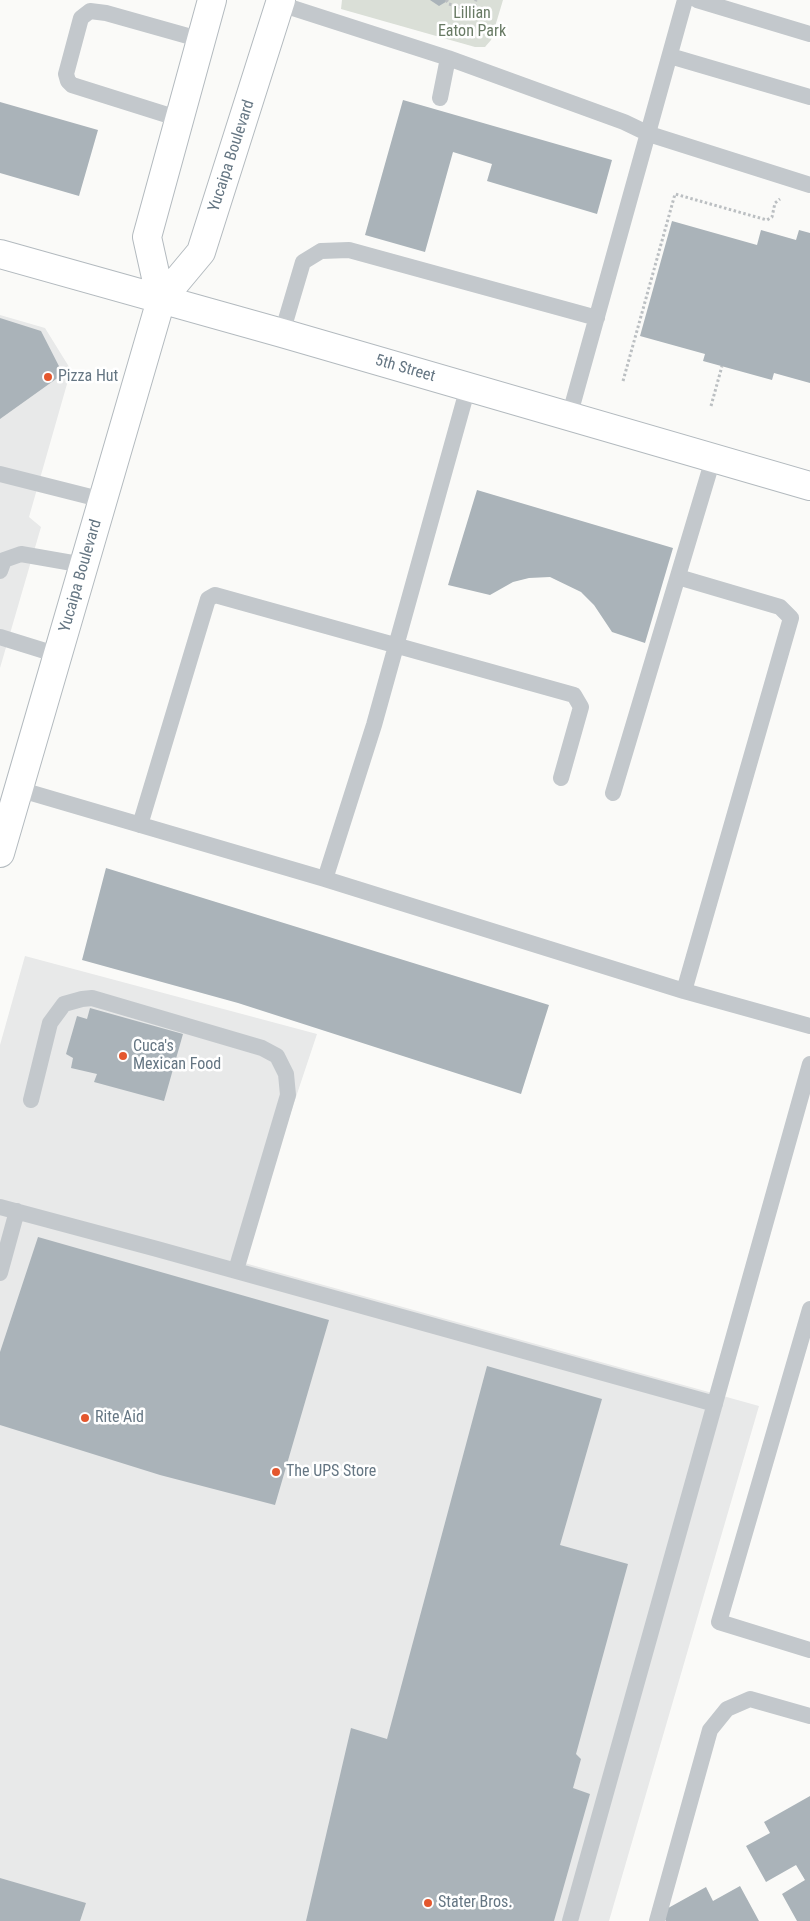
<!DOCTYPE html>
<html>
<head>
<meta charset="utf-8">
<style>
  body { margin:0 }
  canvas { display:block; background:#fafaf8 }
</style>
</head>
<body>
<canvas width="810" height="1921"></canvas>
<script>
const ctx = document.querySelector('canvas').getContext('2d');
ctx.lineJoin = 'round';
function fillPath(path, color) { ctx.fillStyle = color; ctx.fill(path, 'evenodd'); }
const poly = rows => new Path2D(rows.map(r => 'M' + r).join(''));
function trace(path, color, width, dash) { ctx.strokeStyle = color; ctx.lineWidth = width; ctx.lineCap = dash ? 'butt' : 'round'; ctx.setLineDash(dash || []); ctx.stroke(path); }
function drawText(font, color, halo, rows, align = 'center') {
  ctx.font = font + ' "Roboto Condensed",sans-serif'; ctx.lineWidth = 5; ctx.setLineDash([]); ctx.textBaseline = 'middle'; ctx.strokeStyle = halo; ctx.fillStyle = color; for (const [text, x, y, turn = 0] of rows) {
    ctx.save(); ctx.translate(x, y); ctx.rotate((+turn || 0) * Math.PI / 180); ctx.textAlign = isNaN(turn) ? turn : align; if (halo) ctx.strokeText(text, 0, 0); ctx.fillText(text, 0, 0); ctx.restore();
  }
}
fillPath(poly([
  [0,315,45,328,71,370,29,517,41,527,0,668],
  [25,956,317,1034,241,1262,759,1406,609,1921,0,1921,0,1045]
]), '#e8e9e9');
fillPath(poly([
  [342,0,503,0,491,40,485,47,475,47,341,9]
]), '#dadfd7');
fillPath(poly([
  [430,0,449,0,439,6],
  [403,100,612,160,597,214,487,181,492,164,453,152,425,252,365,235],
  [0,102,98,130,79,196,0,173],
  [672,221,757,245,761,230,796,240,799,230,810,233,810,383,774,373,772,380,703,361,705,354,640,336],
  [0,318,41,331,63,374,0,419],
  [477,490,673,548,645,643,612,632,594,605,581,592,550,577,529,578,513,582,490,595,448,585],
  [106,868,549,1005,521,1094,238,1003,82,960],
  [90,1008,183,1034,164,1101,94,1082,97,1074,71,1068,73,1058,66,1054,77,1016,87,1019],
  [38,1237,329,1320,275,1505,160,1475,0,1425,0,1352],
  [487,1366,602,1399,560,1545,628,1564,576,1754,581,1759,573,1788,590,1794,554,1921,306,1921,351,1728,387,1739],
  [810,1796,810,1921,797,1921,782,1894,805,1880,796,1865,766,1882,746,1846,770,1833,764,1822],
  [0,1878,86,1903,80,1921,0,1921],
  [740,1886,759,1921,666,1921,661,1912,706,1887,713,1901]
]), '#aab3b9');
const secondary = poly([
  [0,254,282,333,810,486],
  [161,300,147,237,212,0],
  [0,853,161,300,201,252,281,0]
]);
trace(secondary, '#b3babf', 30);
trace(poly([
  [446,0,449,4,473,11,476,0],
  [623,381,675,194,767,220,772,217,775,203,780,199],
  [711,406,722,366]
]), '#bbbfc2', 3, [2.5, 2.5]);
trace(poly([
  [697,0,810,34],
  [280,4,448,58,440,98],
  [670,56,810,97],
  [448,58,624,122,649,134,810,185],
  [180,119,72,85,68,81,66,74,81,18,90,11,106,13,202,40],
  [282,333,303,262,321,251,349,250,597,318],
  [569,417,685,0],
  [0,474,103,500],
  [0,571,4,560,21,554,84,565],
  [678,577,780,607,791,618,684,991],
  [0,637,58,655],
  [18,789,325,879,374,725,468,387],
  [613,793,713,459],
  [140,825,208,599,215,595,574,695,581,707,561,778],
  [325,879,684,991,810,1026],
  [31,1100,50,1023,64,1004,82,999,92,998,262,1048,277,1056,286,1074,288,1095,236,1270],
  [0,1207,157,1249,715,1404],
  [0,1273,17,1211],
  [810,1309,719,1622,810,1650],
  [570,1921,810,1064],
  [657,1921,710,1730,727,1709,750,1699,810,1716]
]), '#c3c8cc', 16);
trace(secondary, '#fff', 28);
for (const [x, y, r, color] of [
  [48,377,5,"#e4572e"],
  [123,1056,5,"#e4572e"],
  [85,1418,5,"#e4572e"],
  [276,1472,5,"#e4572e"],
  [428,1903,5,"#e4572e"]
]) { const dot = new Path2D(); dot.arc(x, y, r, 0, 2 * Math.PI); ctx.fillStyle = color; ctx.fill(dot); trace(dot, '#fff', 2); }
drawText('16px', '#687a64', '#fff', [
  ["Lillian",472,14],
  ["Eaton Park",472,32]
]);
drawText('16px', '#657683', '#fff', [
  ["Yucaipa Boulevard",232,156,-72],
  ["5th Street",405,369,16],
  ["Yucaipa Boulevard",81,576,-74]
]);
drawText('16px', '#657683', '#fff', [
  ["Pizza Hut",58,377],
  ["Cuca's",133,1047],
  ["Mexican Food",133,1065],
  ["Rite Aid",95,1418],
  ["The UPS Store",286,1472],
  ["Stater Bros.",438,1903]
], 'left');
</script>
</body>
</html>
